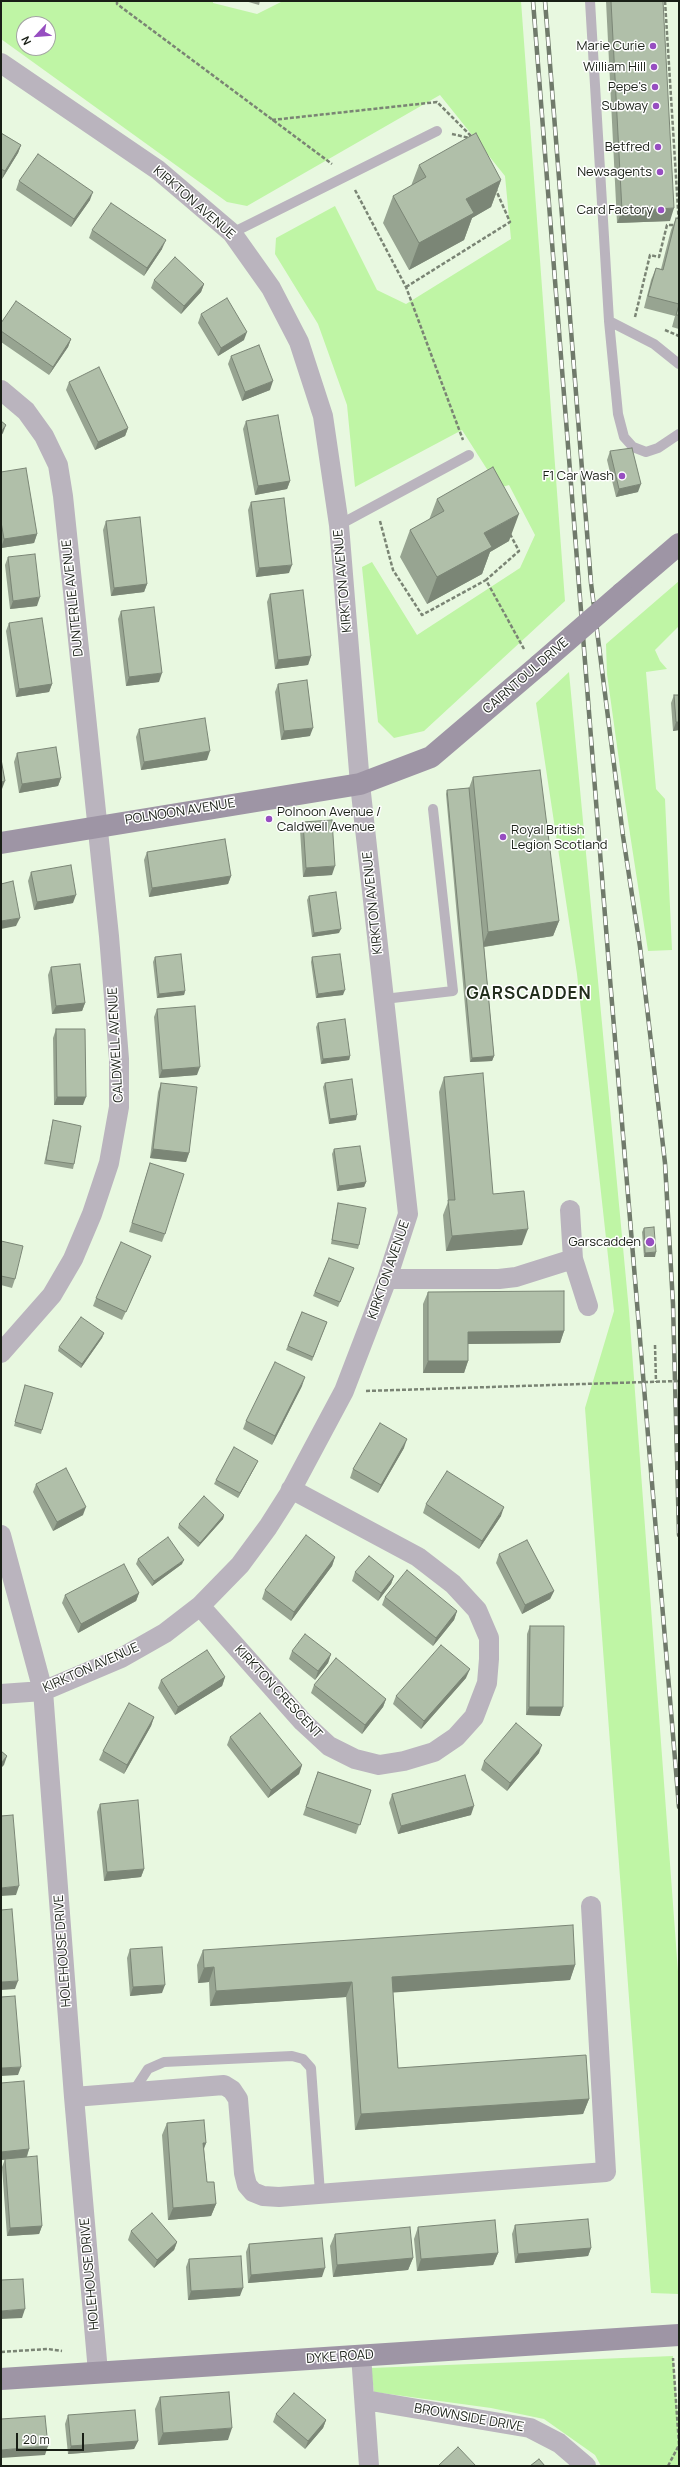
<!DOCTYPE html>
<html>
<head>
<meta charset="utf-8">
<style>
  body { margin:0 }
  #map { position:relative; width:680px; height:2467px; overflow:hidden; background:#e8f8e0; font-family:Manrope,sans-serif }
  canvas { display:block }
  .frame { position:absolute; inset:0; border:2px solid #191f16; pointer-events:none }
  .north { position:absolute; left:16px; top:16px; width:40px; height:40px; box-sizing:border-box; background:#fff; border:1px solid #a3a5a2; border-radius:50%; rotate:244deg; font-size:11px; font-weight:700; line-height:16px; text-align:center; color:#191f16 }
  .north::after { content:''; display:block; margin:auto; width:14px; height:18px; background:#974ec1; clip-path:polygon(50% 0,100% 100%,50% 72%,0 100%) }
  .scale { position:absolute; left:16px; top:2433px; width:68px; height:18px; box-sizing:border-box; border:2px solid #191f16; border-top:0; padding-left:5px; font-size:12px; line-height:14px; white-space:nowrap; color:#191f16; -webkit-text-stroke:3px #fff; paint-order:stroke }
</style>
</head>
<body>
<div id="map">
<canvas width="680" height="2467"></canvas>
<div class="frame"></div>
<div class="north">N</div>
<div class="scale">20 m</div>
</div>
<script>
const ctx = document.querySelector('canvas').getContext('2d');
ctx.lineJoin = 'round';
function fillPath(path, color) { ctx.fillStyle = color; ctx.fill(path, 'evenodd'); }
const poly = rows => new Path2D(rows.map(r => 'M' + r).join(''));
function trace(path, color, width, dash) { ctx.strokeStyle = color; ctx.lineWidth = width; ctx.lineCap = dash ? 'butt' : 'round'; ctx.setLineDash(dash || []); ctx.stroke(path); }
function drawText(font, color, halo, rows, align = 'center') {
  ctx.font = font + ' Manrope,sans-serif'; ctx.lineWidth = 3; ctx.setLineDash([]); ctx.textBaseline = 'middle'; ctx.strokeStyle = halo; ctx.fillStyle = color; for (const [text, x, y, turn = 0] of rows) {
    ctx.save(); ctx.translate(x, y); ctx.rotate((+turn || 0) * Math.PI / 180); ctx.textAlign = isNaN(turn) ? turn : align; if (halo) ctx.strokeText(text, 0, 0); ctx.fillText(text, 0, 0); ctx.restore();
  }
}
fillPath(poly([
  [1,1,213,1,213,3,257,14,283,1,521,1,565,601,424,731,394,738,378,722,362,567,372,562,417,635,520,568,535,535,509,485,499,488,462,430,355,487,347,405,318,324,275,254,276,238,335,206,377,290,406,304,511,239,505,176,440,95,247,206,227,202,1,39],
  [24,24,48,24,48,48,24,48],
  [679,581,679,626,655,650,660,661,667,669,646,672,656,789,665,799,672,950,648,951,622,782,607,674,606,644],
  [569,672,629,1311,679,1985,679,2294,651,2293,585,1408,614,1311,577,974,536,703],
  [673,2356,679,2436,679,2466,601,2466,595,2455,544,2419,491,2408,374,2392,371,2368]
]), '#bff5a5');
trace(poly([
  [117,1,117,4,332,164],
  [665,1,679,225],
  [272,120,437,102,473,138],
  [452,134,470,138],
  [355,190,406,287,463,440],
  [406,287,510,222,496,190],
  [635,317,650,255,659,257,667,225,677,225],
  [665,330,679,336],
  [380,521,393,570,422,615,486,580],
  [510,534,519,551,486,580,524,649],
  [655,1345,656,1382],
  [366,1391,614,1383],
  [1,2352,48,2349,62,2351],
  [668,2466,679,2445,673,2358]
]), '#7a8474', 2.5, [4, 2]);
trace(poly([
  [590,1,609,321,654,344,679,364],
  [232,233,437,131],
  [609,321,618,414,624,437,633,447,646,452,658,448,679,434],
  [339,525,469,455],
  [384,999,453,991,433,809],
  [133,2092,148,2069,164,2062,292,2056,303,2059,311,2068,320,2193]
]), '#bab4be', 10);
trace(poly([
  [1,63,158,170,232,233,271,288,299,342,323,416,339,525,360,784,408,1214,387,1279,344,1391,289,1494,268,1527,240,1565,200,1606,165,1633,121,1658,43,1691,1,1694],
  [1,390,26,411,44,436,58,465,63,496,109,936,119,1059,119,1107,109,1163,92,1214,73,1259,52,1295,1,1353],
  [570,1210,573,1259,588,1306],
  [387,1279,499,1279,516,1277,573,1259],
  [1,1535,43,1691,74,2097,98,2372],
  [200,1606,303,1722,329,1746,355,1759,379,1765,404,1761,434,1752,456,1737,474,1717,487,1683,489,1659,489,1638,477,1610,453,1584,418,1557,291,1489],
  [74,2097,224,2085,232,2090,238,2099,244,2173,247,2185,253,2192,263,2196,279,2197,606,2172,591,1906],
  [361,2355,369,2466],
  [365,2400,530,2428,559,2443,586,2466]
]), '#bab4be', 20);
trace(poly([
  [622,593,679,544],
  [1,843,360,784,431,757,539,665],
  [1,2379,679,2335]
]), '#9e95a5', 22);
const rail = poly([
  [533,1,610,979,679,1807],
  [545,1,591,583,623,836,640,947,665,1163,673,1304,679,1535]
]);
trace(rail, '#707a6b', 4.5);
trace(rail, '#fff', 3, [9]);
trace(poly([
  [614,1383,679,1381]
]), '#7a8474', 2.5, [4, 2]);
trace(poly([
  [539,665,622,593]
]), '#9e95a5', 22);
fillPath(poly([
  [245,1,260,1,259,5],
  [606,1,663,1,670,221,617,223],
  [1,133,21,145,18,153,2,179,1,179],
  [419,165,501,180,491,207,472,218,464,240,409,270,383,223,393,196,411,186],
  [19,181,90,200,71,227,16,190],
  [676,218,679,219,679,329,672,327,675,316,644,308,651,280,656,268,661,269,671,230],
  [92,230,162,249,144,276,89,238],
  [154,280,204,284,201,292,181,314,151,288],
  [201,314,244,340,218,356,198,323],
  [1,323,71,339,68,347,49,375,1,342],
  [231,356,270,390,242,401,228,364],
  [69,382,128,428,125,436,95,450,66,390],
  [246,421,290,481,287,489,255,495,243,429],
  [610,451,638,492,616,497,607,460],
  [1,472,37,534,34,543,1,548],
  [437,499,509,541,490,552,482,574,427,604,400,557,410,530,429,520],
  [251,502,289,573,256,577,248,510],
  [106,521,147,584,144,592,111,596,103,530],
  [8,557,37,606,10,609,5,565],
  [270,594,311,656,308,665,275,669,267,602],
  [121,611,159,682,126,686,118,619],
  [9,623,52,684,49,692,16,697,6,631],
  [278,684,310,736,281,740,275,692],
  [674,695,679,695,679,730,673,731,671,703],
  [139,729,207,760,141,770,136,737],
  [17,753,61,778,58,786,19,793,14,762],
  [473,777,559,921,553,936,484,947,494,1056,492,1061,470,1062,446,794,447,790,469,788],
  [303,822,332,875,303,877,300,830],
  [147,852,231,876,228,884,149,897,144,860],
  [31,872,73,903,34,910,28,881],
  [309,896,339,933,312,937,307,900],
  [155,957,185,991,184,995,157,998,153,962],
  [312,957,343,995,316,998,311,962],
  [51,967,85,1003,82,1011,52,1014,48,975],
  [157,1009,197,1075,159,1078,154,1017],
  [318,1023,350,1056,349,1060,321,1064,316,1027],
  [56,1029,83,1105,54,1105,53,1038],
  [444,1077,493,1194,522,1245,446,1251,443,1215,448,1202,439,1092],
  [161,1083,189,1153,186,1162,150,1158,158,1092],
  [325,1083,356,1120,329,1124,323,1087],
  [53,1120,74,1164,73,1169,44,1164,52,1125],
  [334,1149,366,1182,364,1187,337,1191,332,1154],
  [150,1163,165,1234,162,1242,129,1232],
  [338,1203,359,1245,358,1249,331,1244,337,1208],
  [644,1228,655,1257,644,1257,642,1232],
  [1,1241,15,1279,12,1288,1,1285],
  [151,1256,148,1264,122,1320,93,1306,96,1298],
  [329,1258,354,1268,338,1307,313,1296],
  [428,1292,564,1331,560,1343,468,1344,468,1361,464,1373,423,1373,423,1304],
  [302,1312,327,1322,312,1361,286,1350],
  [104,1333,102,1338,81,1368,58,1351,59,1347],
  [25,1385,42,1430,41,1434,14,1426],
  [302,1386,272,1445,243,1429,246,1421],
  [404,1448,378,1493,350,1478,353,1469],
  [256,1465,238,1498,214,1484,216,1480],
  [36,1484,83,1515,53,1531,33,1492],
  [426,1504,501,1516,479,1549,423,1513],
  [224,1515,223,1519,198,1547,178,1528,179,1524],
  [499,1554,554,1591,550,1599,522,1614,496,1563],
  [335,1557,332,1566,291,1621,262,1599,265,1590],
  [138,1559,182,1564,152,1586,136,1564],
  [355,1572,394,1576,391,1584,378,1601,352,1581],
  [139,1593,136,1601,78,1633,62,1603,65,1595],
  [385,1597,457,1611,454,1620,433,1646,382,1605],
  [530,1626,560,1716,526,1715,527,1634],
  [292,1651,331,1654,328,1663,315,1680,289,1659],
  [225,1677,222,1686,175,1715,158,1688,161,1680],
  [466,1678,421,1729,393,1704,396,1696],
  [314,1685,386,1699,383,1707,362,1734,311,1693],
  [154,1717,151,1726,124,1774,99,1760,103,1751],
  [230,1737,302,1765,299,1774,268,1798,227,1745],
  [539,1753,507,1791,481,1770,484,1761],
  [318,1772,371,1790,356,1834,303,1815],
  [392,1794,471,1815,398,1834,389,1803],
  [100,1804,144,1869,141,1877,104,1881,97,1812],
  [130,1949,162,1993,130,1996,127,1958],
  [203,1950,575,1965,570,1980,393,1992,398,2068,589,2099,583,2114,355,2130,346,1997,210,2006,209,1982,198,1983,197,1965],
  [1,2083,29,2149,27,2157,42,2226,39,2234,7,2236,2,2167,5,2159,1,2160],
  [167,2123,206,2143,204,2149,207,2182,216,2204,211,2216,168,2220,162,2135],
  [515,2225,591,2248,588,2256,515,2263,512,2234],
  [418,2227,498,2253,493,2265,417,2271,414,2239],
  [131,2231,177,2242,174,2250,154,2268,128,2240],
  [335,2234,413,2258,408,2270,333,2277,330,2246],
  [249,2244,322,2277,248,2283,246,2252],
  [189,2259,240,2296,188,2300,186,2267],
  [160,2397,228,2440,158,2445,155,2409],
  [276,2414,326,2420,323,2428,305,2449,273,2422],
  [68,2415,138,2441,134,2449,68,2454,65,2424]
]), '#97a491');
fillPath(poly([
  [21,145,18,153,2,179,5,171],
  [501,180,491,207,472,218,464,240,409,270,419,243,466,199],
  [93,192,90,200,71,227,74,219],
  [674,208,670,221,617,223,622,211],
  [166,240,162,249,144,276,147,268],
  [204,284,201,292,181,314,184,306],
  [247,332,244,340,218,356,221,348],
  [71,339,68,347,49,375,53,367],
  [273,381,270,390,242,401,245,392],
  [6,425,3,433,1,436,1,432],
  [128,428,125,436,95,450,98,442],
  [290,481,287,489,255,495,258,486],
  [641,484,638,492,616,497,619,489],
  [519,514,509,541,490,552,482,574,427,604,437,577,484,533],
  [37,534,34,543,1,548,4,539],
  [292,565,289,573,256,577,259,568],
  [147,584,144,592,111,596,114,588],
  [40,597,37,606,10,609,13,601],
  [311,656,308,665,275,669,278,660],
  [162,673,159,682,126,686,129,677],
  [52,684,49,692,16,697,19,689],
  [676,722,679,722,679,730,673,731],
  [313,728,310,736,281,740,284,731],
  [210,751,207,760,141,770,144,762],
  [61,778,58,786,19,793,22,784],
  [5,781,2,789,1,789,1,782],
  [335,866,332,875,303,877,306,868],
  [231,876,228,884,149,897,152,888],
  [76,895,73,903,34,910,37,902],
  [20,918,16,926,1,929,1,921],
  [559,921,553,936,482,947,488,932],
  [341,929,339,933,312,937,314,933],
  [345,990,343,995,316,998,318,994],
  [185,991,184,995,157,998,159,994],
  [85,1003,82,1011,52,1014,56,1006],
  [350,1056,349,1060,321,1064,323,1059],
  [494,1056,492,1061,470,1062,472,1058],
  [200,1067,197,1075,159,1078,162,1070],
  [57,1097,86,1097,83,1105,54,1105],
  [357,1115,356,1120,329,1124,330,1119],
  [153,1149,189,1153,186,1162,150,1158],
  [366,1182,364,1187,337,1191,339,1186],
  [528,1229,522,1245,446,1251,452,1236],
  [656,1252,655,1257,644,1257,645,1253],
  [564,1331,560,1343,463,1344,468,1332],
  [104,1333,102,1338,81,1368,82,1364],
  [428,1361,468,1361,464,1373,423,1373],
  [305,1377,302,1386,272,1445,275,1436],
  [407,1439,404,1448,378,1493,381,1485],
  [258,1461,256,1465,238,1498,240,1493],
  [86,1507,83,1515,53,1531,57,1522],
  [504,1507,501,1516,479,1549,482,1541],
  [224,1515,223,1519,198,1547,200,1543],
  [335,1557,332,1566,291,1621,294,1612],
  [184,1560,182,1564,152,1586,154,1581],
  [394,1576,391,1584,378,1601,381,1593],
  [554,1591,550,1599,522,1614,525,1605],
  [139,1593,136,1601,78,1633,81,1624],
  [457,1611,454,1620,433,1646,436,1638],
  [331,1654,328,1663,315,1680,318,1671],
  [470,1669,466,1678,421,1729,424,1721],
  [225,1677,222,1686,175,1715,178,1707],
  [386,1699,383,1707,362,1734,365,1725],
  [529,1707,563,1707,560,1716,526,1715],
  [154,1717,151,1726,124,1774,127,1765],
  [542,1745,539,1753,507,1791,510,1783],
  [7,1756,4,1765,1,1768,1,1763],
  [302,1765,299,1774,268,1798,271,1790],
  [474,1806,471,1815,398,1834,401,1826],
  [144,1869,141,1877,104,1881,107,1872],
  [19,1886,16,1895,1,1896,1,1888],
  [575,1965,570,1980,387,1993,392,1977],
  [214,1967,209,1982,198,1983,204,1968],
  [18,1981,15,1989,1,1990,1,1982],
  [352,1982,346,1997,210,2006,216,1991],
  [165,1985,162,1993,130,1996,133,1987],
  [21,2067,18,2075,1,2076,1,2068],
  [589,2099,583,2114,355,2130,361,2114],
  [203,2143,206,2143,201,2155],
  [29,2149,26,2158,1,2160,1,2152],
  [216,2204,211,2216,168,2220,173,2208],
  [42,2226,39,2234,7,2236,10,2228],
  [177,2242,174,2250,154,2268,157,2260],
  [591,2248,588,2256,515,2263,518,2254],
  [498,2253,493,2265,417,2271,421,2259],
  [413,2258,408,2270,333,2277,337,2265],
  [325,2268,322,2277,248,2283,251,2275],
  [243,2288,240,2296,188,2300,191,2291],
  [25,2309,22,2318,1,2319,1,2311],
  [326,2420,323,2428,305,2449,308,2441],
  [232,2428,228,2440,158,2445,163,2433],
  [138,2441,134,2449,68,2454,71,2446],
  [48,2446,45,2455,1,2458,1,2450]
]), '#7b8676');
const building = poly([
  [611,1,663,1,674,208,622,211,611,1],
  [1,133,21,145,5,171,1,169,1,133],
  [476,133,501,180,466,199,474,213,419,243,393,196,426,177,419,165,476,133],
  [38,154,93,192,74,219,19,181,38,154],
  [111,203,166,240,147,268,92,230,111,203],
  [676,218,679,219,679,304,648,296,656,268,663,270,676,218],
  [175,257,204,284,184,306,154,280,175,257],
  [227,298,247,332,221,348,201,314,227,298],
  [16,301,71,339,53,367,1,331,1,323,16,301],
  [679,305,679,315,676,315,679,305],
  [259,345,273,381,245,392,231,356,259,345],
  [99,367,128,428,98,442,69,382,99,367],
  [278,415,290,481,258,486,246,421,278,415],
  [1,421,6,425,1,432,1,421],
  [632,448,641,484,619,489,610,451,632,448],
  [493,467,519,514,484,533,492,547,437,577,410,530,444,511,437,499,493,467],
  [26,468,37,534,4,539,1,522,1,472,26,468],
  [284,498,292,565,259,568,251,502,284,498],
  [140,517,147,584,114,588,106,521,140,517],
  [35,554,40,597,13,601,8,557,35,554],
  [303,590,311,656,278,660,270,594,303,590],
  [154,607,162,673,129,677,121,611,154,607],
  [42,618,52,684,19,689,9,623,42,618],
  [307,680,313,728,284,731,278,684,307,680],
  [674,695,679,695,679,722,676,722,674,695],
  [205,718,210,751,144,762,139,729,205,718],
  [56,747,61,778,22,784,17,753,56,747],
  [1,759,5,781,1,782,1,759],
  [540,770,559,921,488,932,473,777,540,770],
  [469,788,494,1056,472,1058,447,790,469,788],
  [332,820,335,866,306,868,303,822,332,820],
  [225,839,231,876,152,888,147,852,225,839],
  [71,865,76,895,37,902,31,872,71,865],
  [13,881,20,918,1,921,1,884,13,881],
  [336,892,341,929,314,933,309,896,336,892],
  [181,954,185,991,159,994,155,957,181,954],
  [340,954,345,990,318,994,312,957,340,954],
  [80,964,85,1003,56,1006,51,967,80,964],
  [195,1006,200,1067,162,1070,157,1009,195,1006],
  [345,1019,350,1056,323,1059,318,1023,345,1019],
  [56,1029,85,1029,86,1097,57,1097,56,1029],
  [483,1073,493,1194,524,1191,528,1229,452,1236,448,1200,455,1200,444,1077,483,1073],
  [352,1079,357,1115,330,1119,325,1083,352,1079],
  [161,1083,197,1087,189,1153,153,1149,161,1083],
  [53,1120,81,1126,74,1164,46,1160,53,1120],
  [360,1146,366,1182,339,1186,334,1149,360,1146],
  [150,1163,184,1174,165,1234,132,1223,150,1163],
  [338,1203,366,1208,359,1245,332,1240,338,1203],
  [654,1227,656,1252,645,1253,644,1228,654,1227],
  [1,1241,23,1246,15,1279,1,1276,1,1241],
  [121,1242,151,1256,126,1312,96,1298,121,1242],
  [329,1258,354,1268,340,1302,315,1292,329,1258],
  [564,1291,564,1331,468,1332,468,1361,428,1361,428,1292,564,1291],
  [302,1312,327,1322,313,1357,288,1346,302,1312],
  [81,1317,104,1333,82,1364,59,1347,81,1317],
  [275,1362,305,1377,275,1436,246,1421,275,1362],
  [25,1385,53,1393,42,1430,15,1422,25,1385],
  [380,1423,407,1439,381,1485,353,1469,380,1423],
  [234,1447,258,1461,240,1493,216,1480,234,1447],
  [66,1468,86,1507,57,1522,36,1484,66,1468],
  [447,1471,504,1507,482,1541,426,1504,447,1471],
  [204,1496,224,1515,200,1543,179,1524,204,1496],
  [306,1535,335,1557,294,1612,265,1590,306,1535],
  [168,1537,184,1560,154,1581,138,1559,168,1537],
  [527,1540,554,1591,525,1605,499,1554,527,1540],
  [369,1556,394,1576,381,1593,355,1572,369,1556],
  [124,1564,139,1593,81,1624,65,1595,124,1564],
  [407,1570,457,1611,436,1638,385,1597,407,1570],
  [530,1626,564,1626,563,1707,529,1707,530,1626],
  [305,1634,331,1654,318,1671,292,1651,305,1634],
  [441,1645,470,1669,424,1721,396,1696,441,1645],
  [207,1650,225,1677,178,1707,161,1680,207,1650],
  [336,1658,386,1699,365,1725,314,1685,336,1658],
  [129,1703,154,1717,127,1765,103,1751,129,1703],
  [260,1713,302,1765,271,1790,230,1737,260,1713],
  [516,1723,542,1745,510,1783,484,1761,516,1723],
  [1,1751,7,1756,1,1763,1,1751],
  [318,1772,371,1790,360,1825,306,1807,318,1772],
  [465,1775,474,1806,401,1826,392,1794,465,1775],
  [138,1800,144,1869,107,1872,100,1804,138,1800],
  [13,1815,19,1886,1,1888,1,1816,13,1815],
  [12,1909,18,1981,1,1982,1,1910,12,1909],
  [573,1925,575,1965,392,1977,398,2068,586,2055,589,2099,361,2114,352,1982,216,1991,214,1967,204,1968,203,1950,573,1925],
  [162,1947,165,1985,133,1987,130,1949,162,1947],
  [15,1996,21,2067,1,2068,1,1997,15,1996],
  [24,2081,29,2149,1,2152,1,2083,24,2081],
  [204,2120,206,2143,203,2143,207,2182,214,2182,216,2204,173,2208,167,2123,204,2120],
  [37,2156,42,2226,10,2228,5,2159,37,2156],
  [152,2213,177,2242,157,2260,131,2231,152,2213],
  [588,2219,591,2248,518,2254,515,2225,588,2219],
  [495,2220,498,2253,421,2259,418,2227,495,2220],
  [410,2227,413,2258,337,2265,335,2234,410,2227],
  [322,2238,325,2268,251,2275,249,2244,322,2238],
  [241,2256,243,2288,191,2291,189,2259,241,2256],
  [23,2279,25,2309,1,2311,1,2280,23,2279],
  [229,2392,232,2428,163,2433,160,2397,229,2392],
  [294,2393,326,2420,308,2441,276,2414,294,2393],
  [135,2410,138,2441,71,2446,68,2415,135,2410],
  [45,2416,48,2446,1,2450,1,2419,45,2416],
  [458,2447,476,2466,438,2466,458,2447],
  [539,2459,545,2466,530,2466,539,2459]
]);
fillPath(building, '#b0bfa9');
trace(building, '#7b8676', 1);
for (const [x, y, r, color] of [
  [653,46,4,"#974ec1"],
  [654,67,4,"#974ec1"],
  [655,87,4,"#974ec1"],
  [656,106,4,"#974ec1"],
  [658,147,4,"#974ec1"],
  [660,172,4,"#974ec1"],
  [661,210,4,"#974ec1"],
  [622,476,4,"#974ec1"],
  [269,819,4,"#974ec1"],
  [503,837,4,"#974ec1"],
  [650,1242,5,"#974ec1"]
]) { const dot = new Path2D(); dot.arc(x, y, r, 0, 2 * Math.PI); ctx.fillStyle = color; ctx.fill(dot); trace(dot, '#fff', 1.5); }
drawText('13px', '#191f16', '#fff', [
  ["Marie Curie",645,46],
  ["William Hill",646,67],
  ["Pepe's",647,87],
  ["Subway",648,106],
  ["Betfred",650,147],
  ["Newsagents",652,172],
  ["Card Factory",653,210],
  ["F1 Car Wash",614,476],
  ["Polnoon Avenue /",277,812,"left"],
  ["Caldwell Avenue",277,827,"left"],
  ["Royal British",511,830,"left"],
  ["Legion Scotland",511,845,"left"],
  ["Garscadden",641,1242]
], 'right');
drawText('13px', '#191f16', '#fff', [
  ["KIRKTON AVENUE",194,203,41],
  ["KIRKTON AVENUE",343,581,-95],
  ["DUNTERLIE AVENUE",73,598,-96],
  ["CAIRNTOUL DRIVE",526,676,-41],
  ["POLNOON AVENUE",180,812,-9],
  ["KIRKTON AVENUE",373,903,-96],
  ["CALDWELL AVENUE",116,1045,-93],
  ["KIRKTON AVENUE",389,1270,-71],
  ["KIRKTON AVENUE",91,1668,-24],
  ["KIRKTON CRESCENT",278,1692,47],
  ["HOLEHOUSE DRIVE",63,1951,-94],
  ["HOLEHOUSE DRIVE",90,2274,-95],
  ["DYKE ROAD",340,2357,-4],
  ["BROWNSIDE DRIVE",469,2418,10]
]);
ctx.letterSpacing = '1px';
drawText('bold 17px', '#222e1c', '#fff', [
  ["GARSCADDEN",529,994]
]);
ctx.letterSpacing = '0px';
</script>
</body>
</html>
